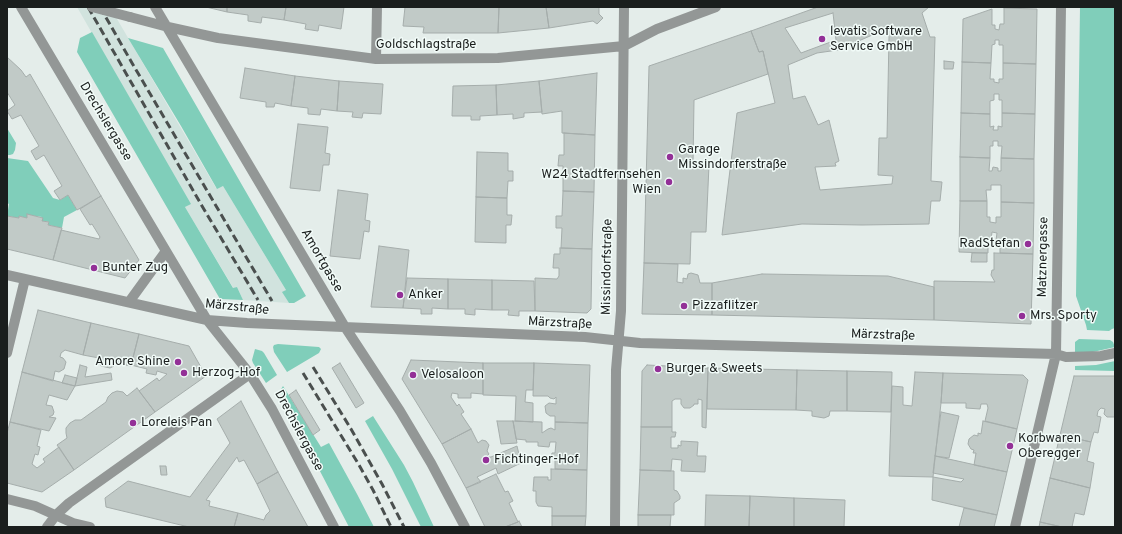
<!DOCTYPE html>
<html>
<head>
<meta charset="utf-8">
<style>
  body { margin:0 }
  #map { position:relative; width:1122px; height:534px; overflow:hidden; background:#e4edea; font-family:Overpass,sans-serif }
  canvas { display:block }
  .frame { position:absolute; inset:0; border:8px solid #1a1e1d; pointer-events:none }
</style>
</head>
<body>
<div id="map">
<canvas width="1122" height="534"></canvas>
<div class="frame"></div>
</div>
<script>
const ctx = document.querySelector('canvas').getContext('2d');
ctx.lineJoin = 'round';
function fillPath(path, color) { ctx.fillStyle = color; ctx.fill(path, 'evenodd'); }
const poly = rows => new Path2D(rows.map(r => 'M' + r).join(''));
function trace(path, color, width, dash) { ctx.strokeStyle = color; ctx.lineWidth = width; ctx.lineCap = dash ? 'butt' : 'round'; ctx.setLineDash(dash || []); ctx.stroke(path); }
function drawText(font, color, halo, rows, align = 'center') {
  ctx.font = font + ' Overpass,sans-serif'; ctx.lineWidth = 3; ctx.setLineDash([]); ctx.textBaseline = 'middle'; ctx.strokeStyle = halo; ctx.fillStyle = color; for (const [text, x, y, turn = 0] of rows) {
    ctx.save(); ctx.translate(x, y); ctx.rotate((+turn || 0) * Math.PI / 180); ctx.textAlign = isNaN(turn) ? turn : align; if (halo) ctx.strokeText(text, 0, 0); ctx.fillText(text, 0, 0); ctx.restore();
  }
}
fillPath(poly([
  [77,7,110,7,216,188,223,186,286,290,283,293,289,303,243,300,237,287,234,289,185,207,190,204]
]), '#d1e3de');
fillPath(poly([
  [1080,7,1115,7,1115,328,1112,329,1109,331,1087,330,1086,325,1076,296],
  [92,32,191,204,185,207,233,288,237,287,243,300,220,299,77,52,80,38],
  [128,38,163,48,306,296,294,303,289,303,282,292,286,290,223,186,217,189,181,126],
  [7,128,16,143,15,150,13,154,10,155,7,155],
  [7,158,28,161,53,198,60,200,68,195,77,210,64,217,62,228,48,225,49,222,42,221,42,217,28,215,27,218,19,216,19,218,7,216,9,204,7,203],
  [1079,339,1110,340,1113,342,1115,347,1093,352,1075,353,1075,342],
  [278,344,319,347,321,349,319,353,287,372,274,352,273,347,274,345],
  [255,349,262,351,264,353,277,375,266,383,253,363,252,360],
  [1115,361,1115,371,1075,370,1075,366,1096,365],
  [283,386,321,447,329,443,357,494,374,527,349,527,283,400,285,399,280,391],
  [373,416,404,465,413,482,434,527,421,527,392,469,365,421]
]), '#80ceba');
const building = poly([
  [206,7,227,7,227,12,206,7],
  [227,7,286,7,284,20,262,17,261,23,248,21,248,15,227,12,227,7],
  [286,7,344,7,341,29,319,25,318,31,305,29,306,24,284,20,286,7],
  [405,7,499,7,498,33,423,33,424,27,403,26,405,7],
  [499,7,546,7,549,28,498,33,499,7],
  [546,7,599,7,599,14,603,18,597,24,593,21,549,28,546,7],
  [818,7,929,7,922,13,930,37,935,37,931,181,942,182,940,201,931,201,929,224,862,225,802,224,722,235,737,113,775,103,763,51,759,52,751,31,818,7],
  [886,29,889,37,887,138,879,138,878,175,893,176,892,184,820,190,815,167,836,166,835,163,839,161,829,120,818,125,805,96,793,99,788,65,817,53,838,50,886,29],
  [1004,8,1037,9,1036,64,1003,63,1003,45,999,45,999,40,995,40,995,44,992,45,991,63,962,62,963,19,992,9,992,25,995,25,995,29,999,30,1000,24,1004,24,1004,8],
  [833,13,836,40,801,53,785,28,833,13],
  [751,31,759,52,763,51,768,74,694,100,693,165,709,165,706,232,691,232,690,264,644,263,649,66,751,31],
  [7,57,21,70,26,77,30,74,101,196,77,210,68,195,60,200,54,191,62,186,44,155,36,160,31,151,39,146,21,115,12,119,7,111,15,105,7,92,7,57],
  [944,61,954,62,953,69,944,69,944,61],
  [962,62,991,63,990,79,994,79,994,82,999,83,999,79,1003,79,1003,63,1036,64,1035,114,1002,113,1002,100,999,100,999,94,994,94,994,100,990,101,990,114,961,113,962,62],
  [245,68,295,76,291,106,275,103,274,107,266,107,266,102,240,98,245,68],
  [597,73,595,135,562,133,562,111,542,114,539,81,597,73],
  [295,76,339,81,337,111,321,109,320,115,308,114,308,108,291,106,295,76],
  [339,81,383,84,381,114,363,113,362,118,352,117,353,112,337,111,339,81],
  [539,81,542,112,524,113,524,117,513,119,513,114,497,115,496,85,539,81],
  [496,85,497,115,480,116,480,120,471,120,471,116,452,116,453,86,496,85],
  [961,113,990,114,990,127,994,126,993,130,998,130,998,126,1002,127,1002,113,1035,114,1034,159,1001,158,1002,146,998,146,998,141,993,141,993,146,990,146,990,158,960,157,961,113],
  [298,124,328,127,325,153,330,154,329,165,323,165,320,191,290,188,298,124],
  [564,133,595,135,594,192,563,191,563,166,558,166,559,155,564,155,564,133],
  [477,152,508,153,508,171,513,171,513,181,508,181,507,198,476,197,477,152],
  [960,157,990,158,989,171,992,171,993,167,998,168,998,171,1001,171,1001,158,1034,159,1034,203,1001,202,1001,185,991,185,991,190,986,190,987,201,960,201,960,157],
  [338,190,368,194,365,220,370,221,369,232,364,231,360,259,330,256,338,190],
  [563,191,594,192,592,249,561,248,562,228,556,228,556,216,562,216,563,191],
  [101,196,139,260,125,278,53,260,61,230,99,239,100,237,92,224,90,225,80,209,101,196],
  [476,197,507,198,507,215,512,215,511,225,506,225,506,243,475,242,476,197],
  [960,201,987,201,987,217,990,217,990,222,996,223,996,217,1001,217,1001,202,1034,203,1033,254,1000,253,1000,240,996,240,997,233,992,232,991,240,988,239,988,253,959,252,960,201],
  [27,214,43,218,42,221,49,222,48,225,62,228,53,260,7,249,7,216,19,218,19,216,27,218,27,214],
  [379,246,409,250,403,308,371,307,379,246],
  [560,248,592,249,591,309,587,313,535,311,535,278,557,279,559,276,559,268,553,268,554,254,560,254,560,248],
  [972,253,987,253,987,262,971,262,972,253],
  [994,253,1033,254,1031,324,934,320,934,281,995,282,991,275,992,270,994,270,994,253],
  [644,263,678,264,677,282,683,283,683,278,687,279,688,274,691,273,698,275,700,283,712,283,712,315,642,314,644,263],
  [762,274,888,276,934,287,934,320,712,315,712,283,762,274],
  [407,278,448,279,448,309,432,308,432,314,421,314,421,309,403,308,407,278],
  [448,279,492,280,492,310,475,309,475,315,465,314,465,309,448,309,448,279],
  [492,280,534,281,535,311,519,311,519,316,508,315,509,310,492,310,492,280],
  [38,310,91,323,83,355,65,350,61,353,60,357,63,358,66,362,64,369,59,372,55,371,53,381,22,372,38,310],
  [91,323,139,334,131,366,115,363,114,366,110,368,101,366,98,361,99,358,83,355,91,323],
  [139,334,189,346,206,376,155,412,139,391,157,378,159,381,167,374,157,371,156,375,146,373,147,369,131,365,139,334],
  [411,360,483,363,483,394,471,393,471,398,458,398,458,394,452,393,451,397,457,406,459,404,464,412,461,414,471,429,442,444,402,379,411,360],
  [340,363,364,403,356,408,332,368,340,363],
  [483,363,534,363,533,390,526,390,525,402,533,403,533,422,515,421,516,396,483,395,483,363],
  [534,363,590,365,588,423,555,422,555,416,550,416,546,413,545,406,549,403,556,404,556,397,554,399,550,398,548,396,533,396,534,363],
  [80,365,87,367,85,377,111,373,112,380,75,386,80,365],
  [647,365,708,368,706,428,702,427,702,400,698,399,698,404,694,404,694,405,690,408,684,408,681,404,681,399,675,399,672,401,672,427,641,427,642,371,647,365],
  [708,368,797,370,796,410,707,409,708,368],
  [797,370,847,371,847,411,830,411,829,416,824,418,812,416,812,411,796,410,797,370],
  [847,371,892,372,891,412,847,411,847,371],
  [22,372,75,386,67,400,49,395,46,405,52,406,54,412,53,415,49,417,56,418,49,431,10,422,22,372],
  [915,372,943,373,941,403,933,477,889,476,892,386,903,387,903,405,912,406,915,372],
  [943,373,1023,375,1028,380,1017,429,985,421,988,408,987,404,981,404,980,409,966,408,966,403,941,403,943,373],
  [65,375,77,378,75,386,62,383,65,375],
  [1074,376,1115,376,1115,417,1107,417,1104,414,1105,409,1101,408,1098,411,1097,416,1101,417,1098,433,1094,432,1091,442,1060,435,1074,376],
  [137,388,155,412,74,470,57,445,67,438,66,433,66,428,70,423,75,420,81,420,106,402,108,397,112,393,117,391,123,392,127,396,137,388],
  [296,390,320,430,313,435,289,395,296,390],
  [241,401,278,472,257,484,244,460,239,462,237,457,206,500,210,501,209,506,238,513,234,527,189,527,106,507,105,498,128,481,190,497,230,443,217,419,241,401],
  [941,412,959,416,949,458,935,456,941,412],
  [497,421,513,421,517,443,501,444,497,421],
  [513,421,542,422,542,433,548,429,551,428,555,430,555,422,588,423,587,470,555,469,555,458,551,458,552,453,555,453,556,442,550,442,549,447,538,446,538,442,526,442,526,440,516,439,513,421],
  [983,421,1017,429,1007,472,974,465,976,453,973,453,974,450,971,449,968,444,969,439,974,435,978,436,978,433,981,434,983,421],
  [10,422,41,430,37,446,40,447,38,455,35,454,32,464,37,468,45,462,43,459,59,447,74,470,42,492,7,483,7,433,10,422],
  [641,427,672,427,672,432,676,432,675,437,671,437,671,448,678,448,678,445,681,446,681,441,698,442,697,456,706,456,705,472,681,471,682,460,672,459,671,471,640,470,641,427],
  [471,429,478,443,482,440,486,441,489,445,487,451,489,454,486,457,491,457,517,446,521,463,498,474,496,468,477,477,481,482,466,488,442,444,471,429],
  [1060,435,1091,442,1087,461,1094,463,1090,488,1050,478,1060,435],
  [935,456,1007,472,997,515,932,500,933,477,961,482,964,479,933,473,935,456],
  [160,466,166,466,167,475,161,475,160,466],
  [551,469,587,470,586,516,552,516,552,507,538,506,536,502,536,491,533,491,534,477,548,477,548,480,551,480,551,469],
  [640,470,674,471,674,490,677,491,680,496,680,499,674,503,674,515,638,515,640,470],
  [278,472,308,527,234,527,238,513,264,520,266,515,270,511,257,484,278,472],
  [496,474,505,492,508,491,513,501,509,503,518,522,505,527,485,527,466,488,496,474],
  [1050,478,1090,488,1084,515,1075,513,1072,527,1062,527,1040,522,1050,478],
  [706,495,750,496,749,527,705,527,706,495],
  [750,496,794,498,794,527,749,527,750,496],
  [794,498,845,500,844,527,794,527,794,498],
  [964,508,997,515,994,527,959,527,964,508],
  [638,515,671,515,670,527,638,527,638,515],
  [552,516,586,516,585,527,552,527,552,516],
  [519,521,522,527,505,527,518,522,519,521],
  [1040,522,1062,527,1039,527,1040,522]
]);
fillPath(building, '#c1cac7');
trace(building, '#a5adab', 1);
trace(poly([
  [21,7,207,320,250,374,272,409,334,527],
  [155,7,345,327,400,411,431,463,465,527],
  [130,17,168,27,218,38,376,59,498,58,624,46,657,29,716,7],
  [376,59,377,7],
  [7,275,207,320,247,323,585,337,640,343,1056,354,1066,357,1101,356,1115,353],
  [129,302,166,251],
  [7,353,25,279],
  [7,499,35,506,73,523,90,527],
  [47,527,56,515,69,503,250,374],
  [615,527,616,370,621,311,624,7],
  [1015,527,1056,354,1061,7]
]), '#939796', 10);
trace(poly([
  [88,7,202,206,258,300],
  [100,7,132,63,272,301],
  [313,367,351,429,382,484,404,527],
  [303,373,359,465,373,490,391,527]
]), '#4a4f4e', 3, [8, 4]);
trace(poly([
  [92,7,130,17]
]), '#939796', 10);
for (const [x, y, r, color] of [
  [822,39,4,"#933097"],
  [670,157,4,"#933097"],
  [669,182,4,"#933097"],
  [1028,244,4,"#933097"],
  [94,268,4,"#933097"],
  [400,295,4,"#933097"],
  [684,306,4,"#933097"],
  [1022,316,4,"#933097"],
  [178,362,4,"#933097"],
  [658,369,4,"#933097"],
  [184,373,4,"#933097"],
  [413,375,4,"#933097"],
  [133,423,4,"#933097"],
  [1010,446,4,"#933097"],
  [486,460,4,"#933097"]
]) { const dot = new Path2D(); dot.arc(x, y, r, 0, 2 * Math.PI); ctx.fillStyle = color; ctx.fill(dot); trace(dot, '#f1fbf8', 1.5); }
drawText('13px', '#1a1e1d', '#f1fbf8', [
  ["levatis Software",830,32],
  ["Service GmbH",830,47],
  ["Garage",678,150],
  ["Missindorferstraße",678,165],
  ["W24 Stadtfernsehen",661,175,"right"],
  ["Wien",661,190,"right"],
  ["RadStefan",1020,244,"right"],
  ["Bunter Zug",102,268],
  ["Anker",408,295],
  ["Pizzaflitzer",692,306],
  ["Mrs. Sporty",1030,316],
  ["Amore Shine",170,362,"right"],
  ["Burger & Sweets",666,369],
  ["Herzog-Hof",192,373],
  ["Velosaloon",421,375],
  ["Loreleis Pan",141,423],
  ["Korbwaren",1018,439],
  ["Oberegger",1018,454],
  ["Fichtinger-Hof",494,460]
], 'left');
drawText('13px', '#1a1e1d', '#f1fbf8', [
  ["Goldschlagstraße",426,45],
  ["Drechslergasse",105,122,59],
  ["Matznergasse",1044,257,-89],
  ["Amortgasse",321,261,60],
  ["Missindorfstraße",608,267,-89],
  ["Märzstraße",237,308,6],
  ["Märzstraße",560,324,3],
  ["Märzstraße",883,336,2],
  ["Drechslergasse",298,431,62]
]);
</script>
</body>
</html>
